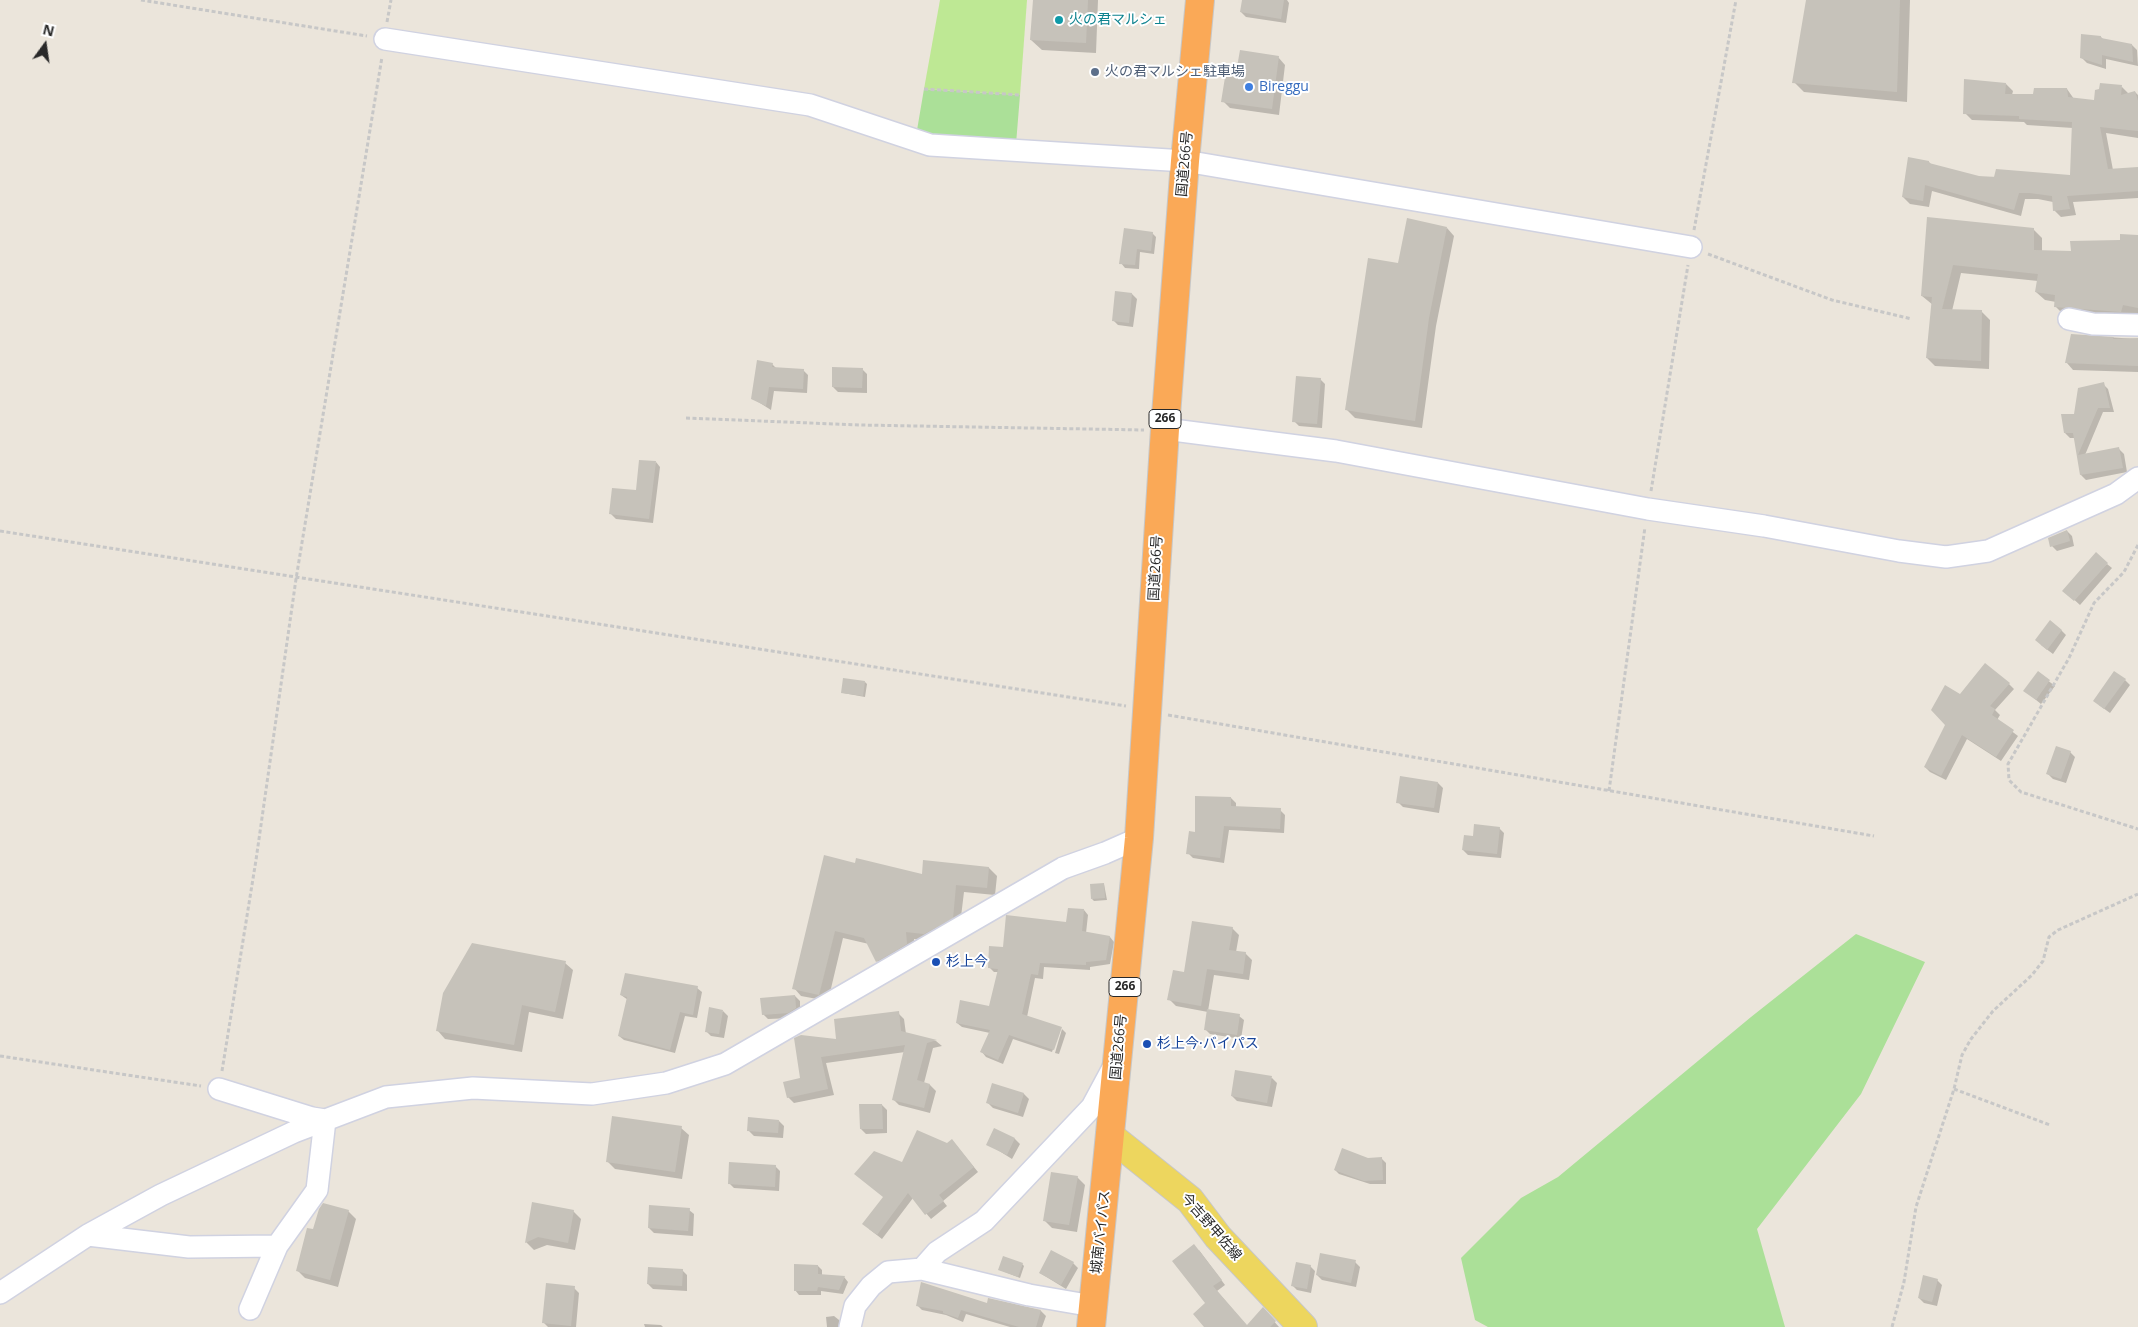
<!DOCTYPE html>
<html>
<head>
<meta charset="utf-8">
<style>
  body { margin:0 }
  #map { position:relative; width:2138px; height:1327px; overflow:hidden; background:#ebe5db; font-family:"Open Sans",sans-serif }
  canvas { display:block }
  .north { position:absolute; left:20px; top:20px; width:50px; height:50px; -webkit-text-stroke:4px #fff; paint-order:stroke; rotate:14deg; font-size:14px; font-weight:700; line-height:20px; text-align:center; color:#292929 }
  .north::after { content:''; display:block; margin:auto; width:18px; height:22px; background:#292929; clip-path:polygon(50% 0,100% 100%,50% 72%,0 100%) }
</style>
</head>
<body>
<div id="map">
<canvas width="2138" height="1327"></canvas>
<div class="north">N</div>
</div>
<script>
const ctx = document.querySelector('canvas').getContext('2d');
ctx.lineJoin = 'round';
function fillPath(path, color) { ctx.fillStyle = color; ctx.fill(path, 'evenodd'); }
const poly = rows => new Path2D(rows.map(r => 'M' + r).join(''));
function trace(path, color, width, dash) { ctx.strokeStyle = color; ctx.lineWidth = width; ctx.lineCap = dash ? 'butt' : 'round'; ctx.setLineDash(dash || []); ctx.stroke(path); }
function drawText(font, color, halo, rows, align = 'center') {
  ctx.font = font + ' "Open Sans","Noto Sans JP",sans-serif'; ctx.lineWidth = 4; ctx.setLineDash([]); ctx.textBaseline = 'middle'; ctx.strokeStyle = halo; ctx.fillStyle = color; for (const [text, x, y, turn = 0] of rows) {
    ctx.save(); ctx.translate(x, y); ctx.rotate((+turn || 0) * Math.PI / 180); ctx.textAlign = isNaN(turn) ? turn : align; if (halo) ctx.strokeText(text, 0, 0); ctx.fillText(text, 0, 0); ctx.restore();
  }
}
fillPath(poly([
  [924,89,1020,95,1016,144,916,136],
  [1856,934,1925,962,1861,1094,1757,1229,1785,1327,1488,1327,1475,1320,1461,1258,1521,1198,1558,1177,1751,1017]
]), '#abe098');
fillPath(poly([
  [940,0,1027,0,1020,95,924,89]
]), '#bee894');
fillPath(poly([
  [1034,0,1098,0,1096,53,1042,50,1031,40],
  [1243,0,1287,0,1289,3,1286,23,1246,17,1241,12],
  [1807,0,1910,0,1907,102,1804,92,1794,82],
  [2101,37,2104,40,2132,45,2137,50,2138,66,2106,59,2106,69,2087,63,2082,58],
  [1278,57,1285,65,1279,115,1230,108,1223,101,1238,68],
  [2006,84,2013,91,2012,95,2034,95,2067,89,2074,99,2095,101,2122,87,2129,94,2135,92,2138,95,2138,138,2106,133,2113,170,2138,168,2138,198,2073,202,2076,215,2061,217,2054,210,2053,202,2038,199,2025,199,2021,216,1932,191,1929,207,1910,204,1903,197,1929,162,1932,165,1979,177,2072,176,2073,128,2027,125,2024,122,1972,120,1965,113],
  [1928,219,2034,230,2042,238,2042,251,2072,252,2138,236,2138,320,2063,314,2055,306,2056,302,2045,300,2036,292,2038,281,1961,273,1952,311,1981,311,1990,320,1989,369,1935,366,1927,358,1933,305,1922,296],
  [1447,228,1454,236,1436,326,1422,428,1355,418,1347,410,1399,264],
  [1152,233,1156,237,1154,254,1140,252,1139,269,1125,268,1121,263],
  [1117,292,1132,294,1137,299,1133,327,1118,325,1113,320],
  [2072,335,2138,339,2138,372,2073,370,2067,363],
  [772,364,777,369,803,370,808,375,807,393,774,391,771,410,752,398],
  [862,369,867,374,867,393,838,392,833,387],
  [1320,379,1325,384,1322,428,1299,426,1294,421],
  [2103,384,2108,389,2114,412,2103,412,2085,455,2119,449,2124,454,2127,472,2086,480,2081,475,2075,438,2070,438,2065,433,2075,416],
  [656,462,660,467,653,523,616,519,611,514,638,492],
  [2067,531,2072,536,2074,546,2057,551,2052,546],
  [2107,564,2112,568,2080,605,2069,595],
  [2061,630,2066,635,2053,654,2041,645],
  [2038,673,2055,686,2041,704,2025,691],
  [2125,680,2130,685,2110,713,2099,705],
  [865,682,867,684,865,697,843,693],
  [2009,684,2014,689,1995,710,2000,715,1997,720,2018,736,2001,761,1967,739,1946,780,1930,772,1925,767,1960,696],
  [2070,752,2075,757,2066,783,2053,779,2048,774],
  [1438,783,1443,788,1439,813,1403,807,1398,802],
  [1231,798,1236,803,1236,807,1280,810,1285,815,1284,833,1229,830,1224,863,1193,858,1188,853,1196,833],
  [1499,828,1504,833,1501,858,1468,855,1463,850,1474,838],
  [924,862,989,868,997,876,995,895,964,892,960,925,932,941,914,939,914,952,885,969,877,961,869,944,843,938,828,1001,801,996,794,988,856,864,923,876],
  [1104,884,1107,900,1094,901,1092,899],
  [1084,910,1088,915,1086,933,1110,937,1114,942,1110,964,1090,967,1090,970,1044,967,1043,979,1035,978,1027,1017,1062,1029,1060,1029,1052,1052,1013,1039,1003,1064,986,1057,982,1052,990,1033,962,1027,957,1023,990,1007,998,972,994,972,989,967,1004,948,1067,923],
  [1232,928,1239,935,1236,952,1245,953,1252,960,1249,980,1214,975,1208,1011,1239,1016,1244,1020,1241,1039,1210,1034,1205,1029,1208,1012,1176,1006,1169,999,1185,974],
  [565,963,573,970,563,1019,529,1012,522,1052,445,1039,438,1031],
  [697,988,702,992,697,1018,685,1016,675,1053,624,1040,619,1036,628,1000,621,995],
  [795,996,800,1001,800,1013,793,1018,768,1019,763,1014],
  [723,1011,728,1016,724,1038,711,1036,706,1031],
  [898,1013,904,1019,906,1034,936,1041,942,1046,933,1048,924,1083,930,1085,936,1091,930,1113,899,1105,893,1099,905,1052,826,1063,834,1095,794,1103,788,1097,802,1079,795,1039,837,1041],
  [1062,1029,1066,1033,1059,1054,1055,1053],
  [1272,1078,1277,1083,1272,1107,1237,1101,1232,1096],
  [993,1085,1024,1094,1029,1099,1023,1117,993,1108,988,1103],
  [882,1105,887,1110,887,1133,866,1134,861,1129],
  [779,1121,784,1126,783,1138,754,1136,749,1131],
  [681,1128,689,1135,682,1179,615,1169,607,1161],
  [995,1130,1015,1139,1020,1144,1012,1159,988,1144],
  [947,1144,956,1145,978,1172,943,1201,947,1206,931,1219,913,1198,882,1239,869,1229,903,1164],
  [1368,1159,1382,1159,1386,1163,1386,1184,1370,1184,1339,1174,1335,1170],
  [775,1166,780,1171,779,1191,734,1188,729,1183],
  [1077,1177,1085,1185,1077,1232,1052,1228,1044,1220],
  [689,1210,694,1214,693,1236,654,1233,649,1228],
  [348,1211,356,1219,338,1287,305,1278,297,1270,314,1231],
  [573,1211,581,1219,575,1250,547,1245,534,1250,526,1242],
  [1199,1250,1225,1285,1217,1291,1247,1326,1263,1309,1279,1327,1206,1327,1207,1303],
  [1355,1262,1360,1267,1356,1287,1322,1280,1317,1275],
  [1073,1263,1078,1268,1066,1289,1040,1273],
  [1022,1264,1024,1266,1020,1278,1000,1270],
  [818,1266,822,1270,822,1275,844,1277,848,1282,843,1294,821,1291,821,1295,799,1295,795,1290],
  [1310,1266,1315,1271,1311,1293,1297,1290,1292,1285],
  [682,1270,687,1275,687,1291,653,1289,648,1284],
  [1937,1280,1942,1285,1937,1306,1924,1303,1919,1298],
  [574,1288,579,1293,576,1327,548,1327,544,1323],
  [989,1299,1041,1311,1046,1316,1042,1327,1010,1327,966,1314,963,1322,946,1315,922,1310,917,1305,988,1305],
  [834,1316,839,1320,843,1327,827,1327,826,1317],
  [644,1324,661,1325,663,1327,645,1327]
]), '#0003');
fillPath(poly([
  [1033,0,1088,0,1086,43,1030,40],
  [1242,0,1284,0,1281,19,1240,12],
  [1806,0,1900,0,1897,92,1792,83],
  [2081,34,2101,36,2101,38,2132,44,2133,62,2102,55,2102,65,2080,58],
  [1240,50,1279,56,1272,109,1221,102,1227,65,1237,67],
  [1964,79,2006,83,2005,94,2033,94,2034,88,2067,88,2068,97,2094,100,2095,90,2099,89,2100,83,2122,85,2121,95,2135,91,2138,101,2138,131,2100,127,2108,169,2138,167,2138,191,2067,196,2070,209,2053,211,2052,196,2030,193,2019,193,2014,210,1925,185,1923,201,1902,197,1908,157,1929,161,1929,163,1979,176,1994,177,1996,169,2070,175,2072,122,2019,119,2019,116,1963,114],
  [1927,217,2034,228,2034,250,2071,251,2070,241,2120,240,2120,234,2138,235,2138,308,2123,305,2121,312,2054,307,2055,295,2035,292,2038,274,1953,265,1942,309,1982,310,1981,361,1926,358,1932,297,1921,296],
  [1407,218,1447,227,1429,318,1415,421,1345,410,1368,258,1398,263],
  [1124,228,1153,232,1151,251,1137,249,1135,265,1119,264],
  [1115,291,1132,293,1129,323,1112,321],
  [2071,334,2114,337,2113,339,2138,338,2138,366,2065,363],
  [757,360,773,363,772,367,804,369,803,389,769,387,766,406,751,399],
  [832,367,863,368,862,388,832,387],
  [1296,376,1321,378,1317,424,1292,422],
  [2104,382,2110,408,2098,408,2078,455,2119,447,2123,468,2080,475,2073,433,2064,433,2061,414,2074,414,2078,388],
  [639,460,656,461,649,519,609,514,612,488,636,490],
  [2067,530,2070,541,2050,547,2048,538],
  [2096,552,2108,563,2074,601,2062,591],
  [2050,620,2062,630,2047,650,2035,640],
  [1985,663,2010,683,1990,706,1995,709,1992,715,2014,730,1996,757,1962,735,1941,776,1924,767,1945,725,1931,710,1945,685,1960,694],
  [2038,671,2050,680,2036,700,2023,691],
  [2114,671,2126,679,2104,709,2093,701],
  [843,678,865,681,863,696,841,693],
  [2056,746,2071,751,2061,779,2046,774],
  [1400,776,1438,782,1434,808,1396,803],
  [1195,796,1231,797,1231,806,1281,808,1280,829,1224,826,1220,858,1186,854,1189,831,1195,832],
  [1474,824,1500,827,1497,854,1462,850,1464,835,1473,836],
  [824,855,855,863,856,858,922,874,923,860,989,867,987,888,956,885,953,918,924,934,906,932,907,944,876,962,864,938,835,931,819,995,792,989],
  [1104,883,1105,898,1091,899,1090,884],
  [1068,908,1084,909,1082,931,1110,936,1106,960,1086,962,1086,965,1040,963,1038,975,1031,974,1022,1014,1062,1027,1054,1050,1009,1035,998,1060,980,1052,990,1030,956,1023,960,1000,989,1006,998,969,988,968,989,946,1003,947,1006,915,1066,922],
  [1192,921,1233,927,1229,950,1246,952,1243,974,1207,969,1201,1006,1167,1000,1173,970,1184,972],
  [472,943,566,961,555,1012,522,1005,514,1045,436,1031,443,993],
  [625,973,698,986,693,1015,680,1012,670,1050,618,1036,627,997,620,995],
  [795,995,796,1008,788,1013,762,1015,760,998],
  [709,1007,723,1010,719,1034,705,1032],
  [1207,1009,1240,1014,1237,1035,1204,1030],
  [899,1011,901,1031,937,1040,927,1043,917,1080,930,1084,924,1108,892,1100,905,1045,821,1057,828,1089,787,1098,783,1082,800,1078,794,1038,801,1035,836,1039,834,1019],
  [1235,1070,1272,1076,1267,1103,1231,1096],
  [992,1083,1024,1093,1018,1113,986,1103],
  [859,1104,882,1104,883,1129,860,1129],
  [612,1116,682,1126,675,1172,606,1162],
  [748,1117,779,1120,778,1133,747,1131],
  [994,1128,1015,1138,1007,1155,986,1145],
  [917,1130,947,1143,952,1139,974,1167,939,1195,944,1201,925,1215,908,1193,877,1235,862,1224,883,1197,854,1174,874,1151,902,1162],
  [1342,1148,1368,1158,1382,1157,1383,1180,1364,1181,1334,1170],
  [729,1162,776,1165,775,1187,728,1184],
  [1051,1172,1078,1176,1069,1225,1043,1221],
  [532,1202,574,1210,568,1243,538,1237,525,1243],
  [323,1203,349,1210,330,1280,296,1271,307,1228,313,1229,319,1209],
  [649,1205,690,1208,688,1231,648,1228],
  [1194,1244,1222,1280,1213,1286,1247,1325,1263,1307,1276,1321,1270,1327,1204,1327,1193,1314,1205,1303,1172,1261],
  [1051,1250,1074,1262,1061,1285,1039,1273],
  [1320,1253,1356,1260,1351,1283,1316,1275],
  [1003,1256,1023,1263,1018,1277,998,1270],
  [1296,1262,1311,1265,1307,1289,1291,1286],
  [794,1264,818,1265,818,1274,845,1276,839,1290,818,1287,817,1291,794,1291],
  [648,1267,683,1269,682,1286,647,1284],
  [1923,1275,1938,1279,1932,1302,1918,1298],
  [921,1282,987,1303,988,1298,1041,1310,1036,1327,1019,1327,961,1310,958,1318,943,1313,943,1311,916,1306],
  [546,1283,575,1286,571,1326,542,1323]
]), '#c6c2ba');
const minor = poly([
  [385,39,810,105,930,145,1185,161,1691,247],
  [2069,319,2093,324,2138,325],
  [1165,429,1336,451,1648,509,1764,526,1899,551,1946,557,1988,551,2116,494,2138,478],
  [219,1089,312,1118,325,1120,317,1190,277,1246,250,1309],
  [88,1235,189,1247,277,1246],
  [922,1269,937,1252,984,1221,1092,1107,1114,1066],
  [0,1293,88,1235,161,1195,294,1132,386,1097,473,1088,592,1094,666,1083,725,1064,1063,868,1105,853,1139,838],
  [850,1327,855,1306,871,1286,888,1272,922,1269,1029,1295,1093,1306]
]);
const major = poly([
  [1110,1136,1190,1200,1218,1237,1303,1327]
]);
const highway = poly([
  [1091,1327,1139,838,1165,429,1185,161,1200,0]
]);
trace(minor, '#d0d2e1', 24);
trace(major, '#c7c7c7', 30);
trace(highway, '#c7c7c7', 30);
trace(poly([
  [141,0,367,36],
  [387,22,391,0],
  [924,89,1020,95],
  [1694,230,1736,0],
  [1708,254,1832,300,1912,319],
  [686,418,860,425,1144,430],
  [1651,491,1688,265],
  [0,531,1126,706],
  [2138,545,2124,572,2094,603,2069,658,2008,764,2009,780,2021,792,2138,829],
  [1168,715,1874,836],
  [1609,791,1645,527],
  [0,1056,201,1086],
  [222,1071,256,860,296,579,382,57],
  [1954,1089,2050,1125],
  [1892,1327,1904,1282,1916,1207,1954,1089,1962,1055,1971,1039,1993,1011,2032,975,2043,961,2049,937,2058,930,2138,894]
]), '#c7c7c7', 3, [4, 2.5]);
trace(minor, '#fff', 21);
trace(major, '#edd65e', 28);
trace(highway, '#faa957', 28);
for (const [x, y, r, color] of [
  [1059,20,5,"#0f9aa8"],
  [1095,72,5,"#5c6f8a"],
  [1249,87,5,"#3f7fe0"],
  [936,962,5,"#1a4fb4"],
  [1147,1044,5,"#1a4fb4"]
]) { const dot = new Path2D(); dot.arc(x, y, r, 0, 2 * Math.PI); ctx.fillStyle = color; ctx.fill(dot); trace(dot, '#fff', 2); }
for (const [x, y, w] of [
  [1165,419,32],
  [1125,987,32]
]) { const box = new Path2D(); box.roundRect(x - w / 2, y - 9.5, w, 19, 4); ctx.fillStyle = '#fff'; ctx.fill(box); trace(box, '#292929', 1); }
drawText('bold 12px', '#292929', null, [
  ["266",1165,419],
  ["266",1125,987]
]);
drawText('14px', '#0d838f', '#fff', [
  ["火の君マルシェ",1069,20]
], 'left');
drawText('14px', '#4e5e75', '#fff', [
  ["火の君マルシェ駐車場",1105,72]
], 'left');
drawText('14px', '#366cbe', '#fff', [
  ["Bireggu",1259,87]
], 'left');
drawText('14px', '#292929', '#fff', [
  ["国道266号",1185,164,-85],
  ["国道266号",1156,568,-87],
  ["国道266号",1119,1047,-85],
  ["今吉野甲佐線",1211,1227,49],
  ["城南バイパス",1101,1232,-84]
]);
drawText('14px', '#164399', '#fff', [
  ["杉上今",946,962],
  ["杉上今·バイパス",1157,1044]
], 'left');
</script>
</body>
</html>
